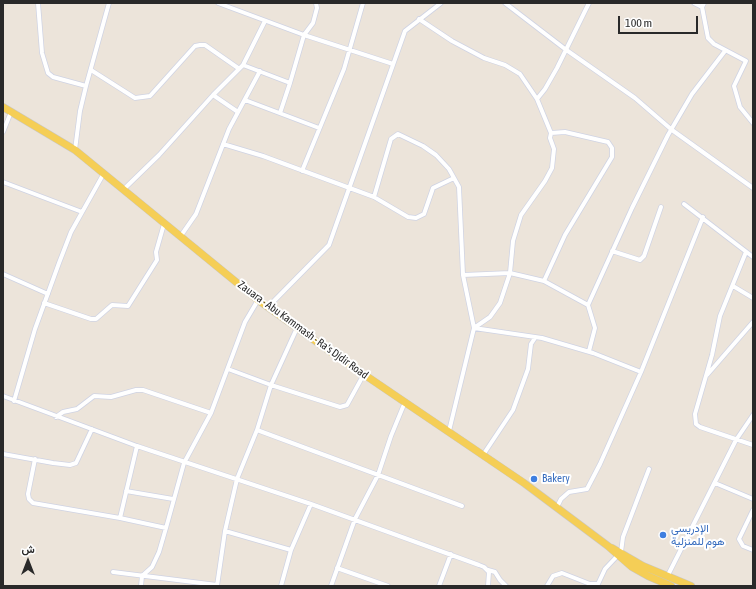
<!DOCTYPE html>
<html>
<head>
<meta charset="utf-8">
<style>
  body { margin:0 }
  #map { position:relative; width:756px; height:589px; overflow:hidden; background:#ece4da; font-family:"Asap Condensed",Vazirmatn,sans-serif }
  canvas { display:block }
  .frame { position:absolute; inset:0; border:4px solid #292929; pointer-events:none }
  .north { position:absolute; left:8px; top:541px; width:40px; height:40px; -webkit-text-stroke:3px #fff; paint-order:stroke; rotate:0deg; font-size:11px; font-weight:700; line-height:16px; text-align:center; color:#292929 }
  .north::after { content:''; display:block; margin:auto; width:14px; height:18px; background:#292929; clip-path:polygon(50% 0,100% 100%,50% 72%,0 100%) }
  .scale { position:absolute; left:618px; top:16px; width:80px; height:18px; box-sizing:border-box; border:2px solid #292929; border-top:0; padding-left:5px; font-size:12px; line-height:14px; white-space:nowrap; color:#292929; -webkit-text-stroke:3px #fff; paint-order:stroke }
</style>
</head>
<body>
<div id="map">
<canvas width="756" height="589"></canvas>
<div class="frame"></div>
<div class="north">ش</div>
<div class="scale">100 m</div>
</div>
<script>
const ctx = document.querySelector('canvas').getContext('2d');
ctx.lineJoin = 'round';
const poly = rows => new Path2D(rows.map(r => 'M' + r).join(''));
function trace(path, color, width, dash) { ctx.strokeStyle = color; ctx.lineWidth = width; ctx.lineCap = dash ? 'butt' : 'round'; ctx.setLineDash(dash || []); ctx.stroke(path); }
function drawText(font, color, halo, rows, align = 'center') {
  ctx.font = font + ' "Asap Condensed",Vazirmatn,sans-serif'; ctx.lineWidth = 4; ctx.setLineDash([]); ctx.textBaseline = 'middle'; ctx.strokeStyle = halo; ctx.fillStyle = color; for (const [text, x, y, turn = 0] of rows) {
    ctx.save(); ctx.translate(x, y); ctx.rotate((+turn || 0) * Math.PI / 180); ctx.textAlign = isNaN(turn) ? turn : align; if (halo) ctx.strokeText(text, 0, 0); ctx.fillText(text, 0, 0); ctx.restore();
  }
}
const street = poly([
  [38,3,42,53,48,73,53,77,86,86,80,111,75,150],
  [218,3,304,35,393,64],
  [505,3,565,49,635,98,672,130,753,188],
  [694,3,702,7],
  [704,3,702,7,708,38,714,44,746,61,734,86,740,107,753,123],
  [419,19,452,41,484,58,505,65,520,74,537,99,551,133,550,138,554,149,552,168,545,181,521,215,513,241,510,273,500,303,490,317,474,328,542,338,593,353,641,372],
  [243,65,290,83,304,35,313,23,317,8,316,3],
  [91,70,135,98,150,96,195,46,200,45,205,45,238,68],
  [86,86,109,3],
  [213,95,238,112],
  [537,99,545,89,557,68,589,3],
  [245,100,319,128],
  [280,113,290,83],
  [3,132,11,112],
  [223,144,263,156,374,197,408,217,416,218,424,214,433,188,454,178],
  [302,171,344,69,363,3],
  [3,182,82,212],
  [123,190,159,155,213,95,243,65,265,21],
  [374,197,391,139,398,134,423,146,436,155,449,169,459,187,463,275,474,328,449,431],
  [684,204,753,257],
  [180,237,196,214,229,129,260,71],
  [612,251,640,260,644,256,661,207],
  [746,252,720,316,712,355,695,414,696,424,700,427,753,445],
  [3,274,48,294],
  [463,275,510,273,544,281,588,305,632,208,668,135,692,94,725,51],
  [544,281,565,235,612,157,612,148,608,142,565,132,551,133],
  [733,286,753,298],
  [44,303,91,319,96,319,112,305,128,306,157,260,156,252,164,224],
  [588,305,595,328,589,351],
  [268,307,329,245,405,31,441,3],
  [228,369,271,385,340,407,347,405,364,374],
  [707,375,753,322],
  [3,396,137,446,311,504,479,565,484,567,489,572,488,586],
  [14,401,35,329,59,263,71,232,104,173],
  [56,417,63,412,77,409,94,396,111,397,136,390,143,390,211,413],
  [257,430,462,506],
  [3,454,53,463,70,465,76,463,92,429],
  [483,455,513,410,528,369,531,344,535,338],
  [35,459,28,494,29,499,33,503,120,518,166,528,184,463,211,413,245,322,258,300],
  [715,483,753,499],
  [126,491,173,499],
  [557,507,561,499,569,492,587,489,600,464,641,372,703,217],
  [753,510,739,539,743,546,753,550],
  [120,518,137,446],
  [225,531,291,550,311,504],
  [337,568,388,586],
  [488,570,495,572,500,580,506,586],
  [113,572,217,585],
  [667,577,736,440,753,415],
  [141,586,142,576,152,567,159,552,166,528],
  [217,586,225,531,237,479,257,430,271,385,297,328],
  [281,586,291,550],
  [331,586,355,519,378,475,391,436,405,402],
  [439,586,451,554],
  [547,586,553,576,562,573,590,584,598,584,605,569,621,552,623,537,649,469]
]);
const primary = poly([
  [3,107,75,150,258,300,328,350,524,483,608,546,632,567,648,576,671,586],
  [612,548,643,566,691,586]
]);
trace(street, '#cfd3e3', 5.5);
trace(primary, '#c7c7c7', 8);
trace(street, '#fff', 4);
trace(primary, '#f5ce56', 7);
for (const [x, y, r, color] of [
  [534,479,4,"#3f7fe0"],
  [663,535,4,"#3f7fe0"]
]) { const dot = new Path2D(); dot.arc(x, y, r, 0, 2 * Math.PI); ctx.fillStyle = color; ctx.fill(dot); trace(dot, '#fff', 1.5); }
drawText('11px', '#292929', '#fff', [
  ["Zauara - Abu Kammash - Ra's Djdir Road",303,330,36]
]);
drawText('11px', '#366cbe', '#fff', [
  ["Bakery",542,479],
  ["الإدريسي",671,529],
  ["هوم للمنزلية",671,542]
], 'left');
</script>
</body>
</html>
